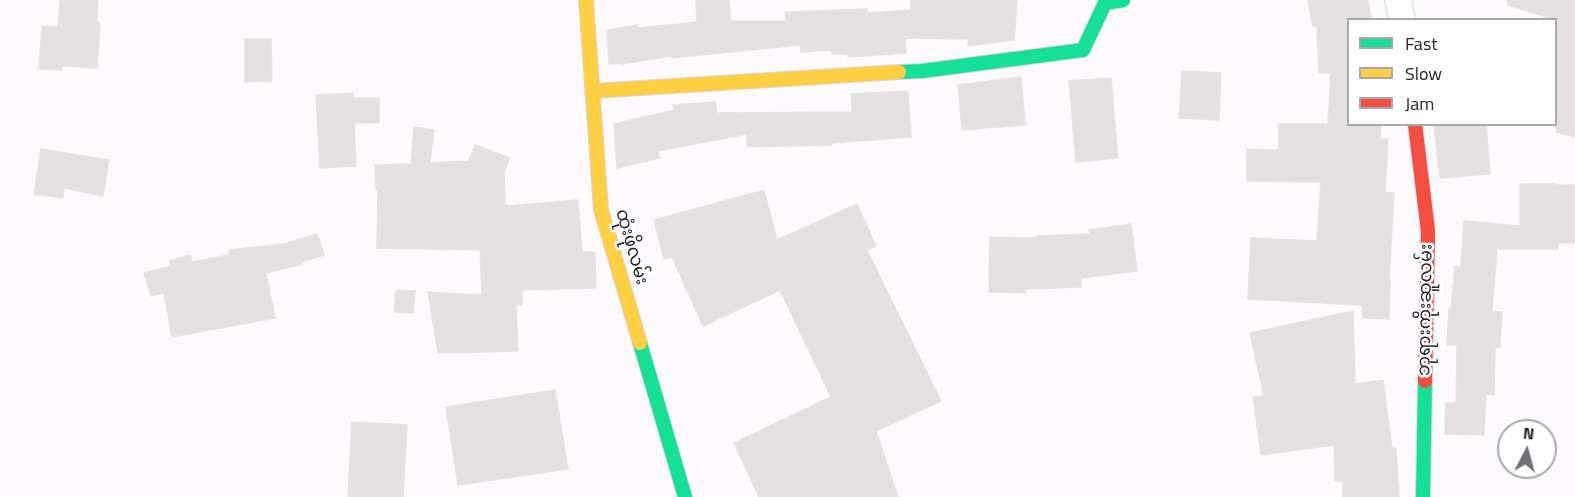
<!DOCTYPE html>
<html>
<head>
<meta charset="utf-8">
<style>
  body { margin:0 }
  #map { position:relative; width:1575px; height:497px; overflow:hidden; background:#fcfafd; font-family:"Titillium Web",sans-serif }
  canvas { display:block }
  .legend { position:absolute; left:1347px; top:18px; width:210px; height:108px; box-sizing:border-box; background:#fff; border:2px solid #a9a7ab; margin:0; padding:8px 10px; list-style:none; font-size:18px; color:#29242d }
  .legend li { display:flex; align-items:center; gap:12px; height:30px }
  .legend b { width:30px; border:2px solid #a9a7ab }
  .north { position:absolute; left:1497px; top:419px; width:60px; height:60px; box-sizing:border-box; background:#fff; border:2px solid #a9a7ab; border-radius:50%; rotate:6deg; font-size:16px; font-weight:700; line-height:24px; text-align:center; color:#29242d }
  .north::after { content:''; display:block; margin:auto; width:21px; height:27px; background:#736f76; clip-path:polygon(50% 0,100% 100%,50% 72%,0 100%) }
</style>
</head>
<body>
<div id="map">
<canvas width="1575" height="497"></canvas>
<ul class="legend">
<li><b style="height:8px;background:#16e098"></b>Fast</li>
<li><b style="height:8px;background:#ffcf43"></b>Slow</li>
<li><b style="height:8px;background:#f24e42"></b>Jam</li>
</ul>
<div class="north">N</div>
</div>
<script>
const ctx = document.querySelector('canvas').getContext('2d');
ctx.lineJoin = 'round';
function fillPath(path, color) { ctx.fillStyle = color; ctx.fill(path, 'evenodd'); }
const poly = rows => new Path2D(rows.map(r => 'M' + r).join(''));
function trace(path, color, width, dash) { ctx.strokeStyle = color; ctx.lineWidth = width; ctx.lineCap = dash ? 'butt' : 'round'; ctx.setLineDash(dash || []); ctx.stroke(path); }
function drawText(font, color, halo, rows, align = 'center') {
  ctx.font = font + ' "Titillium Web","Noto Sans Myanmar",sans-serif'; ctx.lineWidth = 5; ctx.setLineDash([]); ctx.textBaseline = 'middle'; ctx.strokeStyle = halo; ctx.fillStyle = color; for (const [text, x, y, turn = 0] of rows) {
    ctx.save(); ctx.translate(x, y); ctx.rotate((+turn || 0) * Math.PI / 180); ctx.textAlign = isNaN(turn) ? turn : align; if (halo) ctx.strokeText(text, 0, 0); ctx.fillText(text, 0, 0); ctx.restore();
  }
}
const building = poly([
  [60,0,98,0,97,23,100,23,97,68,62,66,62,70,39,69,42,26,58,27,60,0],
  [696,0,729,0,731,21,786,21,785,12,867,9,867,13,911,10,911,0,1017,0,1014,40,968,46,969,39,905,38,906,53,848,57,848,54,832,54,832,50,801,52,800,45,672,58,672,56,621,64,621,63,609,64,607,30,637,25,637,28,697,22,696,0],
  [1308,0,1368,0,1371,18,1348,20,1348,124,1381,124,1380,139,1388,139,1385,193,1394,193,1389,280,1390,281,1389,319,1363,318,1362,305,1248,299,1251,238,1317,241,1321,182,1247,181,1247,149,1279,150,1279,124,1328,124,1331,73,1319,73,1317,26,1313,27,1308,0],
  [1508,0,1575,0,1575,137,1556,132,1556,20,1508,5,1508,0],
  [245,39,271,39,272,81,245,82,245,39],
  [1182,71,1221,73,1219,120,1179,118,1182,71],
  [1021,77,1025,125,962,130,958,85,1021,77],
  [1111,78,1118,158,1076,162,1069,81,1111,78],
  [908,91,911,137,832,143,832,145,747,147,747,134,658,151,660,158,617,168,614,124,674,110,673,105,715,102,717,113,852,112,851,94,908,91],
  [353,93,353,98,379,98,379,123,354,123,356,166,320,168,316,95,353,93],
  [1447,124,1486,124,1490,174,1440,178,1434,125,1447,124],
  [414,127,434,130,430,163,469,161,475,145,510,158,504,172,505,206,578,200,582,252,594,252,595,258,596,288,522,290,522,305,516,305,518,351,438,353,428,292,482,295,480,250,377,248,378,189,376,190,375,165,411,164,414,127],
  [41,149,109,160,103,196,64,188,63,198,34,194,41,149],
  [1520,184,1557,184,1557,185,1575,185,1575,243,1558,243,1558,249,1497,249,1492,311,1502,312,1500,348,1495,347,1494,395,1486,394,1484,435,1445,434,1446,403,1456,403,1457,345,1447,345,1449,309,1451,309,1455,266,1461,267,1464,221,1520,226,1520,184],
  [764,190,777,240,857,204,876,246,867,250,941,401,876,431,898,497,759,497,734,443,831,397,780,290,703,326,672,257,664,259,654,220,764,190],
  [1131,224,1137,271,1081,278,1081,287,1025,289,1025,293,989,292,990,237,1036,238,1036,236,1090,234,1089,230,1131,224],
  [317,234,324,255,301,262,302,264,266,273,275,318,172,337,164,293,151,296,144,273,171,266,169,261,190,255,192,262,229,255,229,250,283,244,317,234],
  [396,290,415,291,413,313,394,312,396,290],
  [1353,311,1355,384,1383,380,1392,448,1396,448,1399,497,1343,497,1343,481,1335,481,1334,445,1261,455,1253,397,1264,396,1250,333,1353,311],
  [555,390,568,469,458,485,446,407,555,390],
  [352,422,407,425,403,497,348,497,352,422]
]);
fillPath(building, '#e4dfe0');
trace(building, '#e9e2e2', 1.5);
const street = poly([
  [1398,0,1402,20]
]);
const fast = poly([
  [899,72,922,71,1083,50,1105,3,1123,0],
  [640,343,685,497],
  [1423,497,1425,381]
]);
const slow = poly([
  [586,0,601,210,640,343],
  [592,91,899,72]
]);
const jam = poly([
  [1415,124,1428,231,1425,381]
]);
trace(street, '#d9d5db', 28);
trace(fast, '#d9d5db', 16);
trace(slow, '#d9d5db', 16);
trace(jam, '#d9d5db', 16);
trace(street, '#fffeff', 26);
trace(fast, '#16e098', 14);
trace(slow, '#ffcf43', 14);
trace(jam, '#f24e42', 14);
drawText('18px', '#29242d', '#fff', [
  ["ထုံးဖိုလမ်း",631,247,74],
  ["ဘုရားကိုးဆူလမ်း",1426,310,-89]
]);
</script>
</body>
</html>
